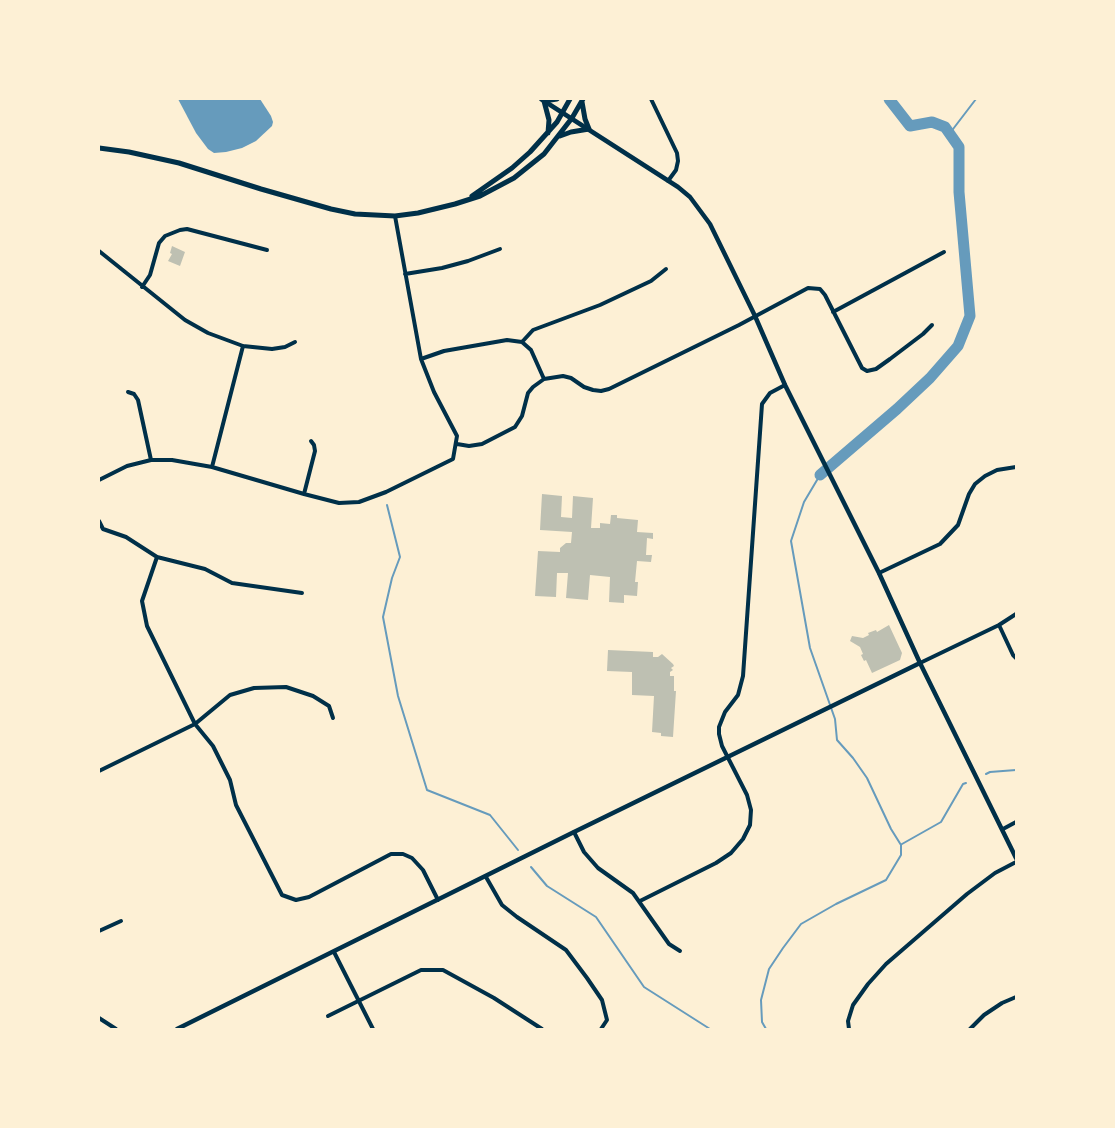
<!DOCTYPE html>
<html>
<head>
<meta charset="utf-8">
<style>
  body { margin:0 }
  #map { position:relative; width:1115px; height:1128px; overflow:hidden; background:#fdf0d5; font-family:Karla,sans-serif }
  canvas { display:block }
  .frame { position:absolute; inset:0; border:100px solid #fdf0d5; pointer-events:none }
</style>
</head>
<body>
<div id="map">
<canvas width="1115" height="1128"></canvas>
<div class="frame"></div>
</div>
<script>
const ctx = document.querySelector('canvas').getContext('2d');
ctx.lineJoin = 'round';
function fillPath(path, color) { ctx.fillStyle = color; ctx.fill(path, 'evenodd'); }
const poly = rows => new Path2D(rows.map(r => 'M' + r).join(''));
function trace(path, color, width, dash) { ctx.strokeStyle = color; ctx.lineWidth = width; ctx.lineCap = dash ? 'butt' : 'round'; ctx.setLineDash(dash || []); ctx.stroke(path); }
fillPath(poly([
  [178,99,260,99,271,116,273,122,272,126,256,141,242,148,226,152,214,153,208,149,196,133]
]), '#669bbc');
trace(poly([
  [950,133,976,99],
  [387,505,400,557,392,578,383,617,398,696,427,790,490,815,518,850],
  [986,774,990,772,1016,770],
  [902,844,941,822,963,784,966,783],
  [531,867,547,886,596,917,644,987,710,1029],
  [766,1029,762,1022,761,1000,769,969,783,948,801,924,836,904,886,880,901,855,901,845,891,829,867,778,853,758,837,740,835,719,810,648,791,541,804,502,820,475]
]), '#669bbc', 2);
trace(poly([
  [820,475,897,409,930,378,958,346,970,316,959,192,959,147,945,127,932,122,910,126,889,99]
]), '#669bbc', 11);
fillPath(poly([
  [172,246,185,252,180,266,168,261,172,254,170,253],
  [542,494,562,496,561,517,572,518,573,496,593,498,591,528,600,528,600,523,610,524,611,515,617,515,617,518,638,520,637,532,653,533,653,539,647,538,646,555,652,555,651,562,637,561,635,582,638,582,637,596,624,595,624,603,609,602,610,577,590,575,588,600,566,598,568,573,557,573,556,597,535,596,538,551,560,552,560,548,566,543,571,543,572,532,540,530],
  [889,625,902,653,900,660,872,673,866,660,864,661,861,655,863,654,860,647,850,641,852,636,863,638,869,635,868,633,876,630,877,632],
  [608,650,653,652,653,657,658,657,662,654,673,664,674,666,671,668,673,670,670,672,670,676,674,676,674,691,676,691,673,737,661,736,661,733,652,732,654,696,632,695,632,672,607,671]
]), '#bec0b2');
trace(poly([
  [651,99,677,153,678,161,676,170,668,181],
  [99,251,185,320,208,333,243,346,272,349,285,347,295,342],
  [405,274,442,268,468,261,500,249],
  [142,287,150,275,159,243,165,236,180,230,187,229,267,250],
  [833,312,944,252],
  [522,342,533,330,600,305,651,281,666,269],
  [421,359,444,351,507,340,522,342,531,350,544,379],
  [128,392,134,394,138,400,151,460],
  [457,444,469,446,482,444,515,427,522,416,528,393,533,387,544,379,563,376,571,378,584,387,593,390,601,391,609,389,739,325,808,288,820,289,825,295,862,368,867,371,876,369,890,359,923,334,932,325],
  [212,467,243,346],
  [99,480,127,466,151,460,172,460,212,467,304,494,339,503,359,502,386,492,453,459,457,436,434,392,421,359,395,216],
  [304,494,315,451,314,445,311,441],
  [99,521,103,529,126,537,157,557,205,569,232,583,302,593],
  [157,557,142,601,147,626,195,724,213,746,230,780,236,805,282,895,296,900,309,897,391,854,403,854,412,858,423,870,438,900],
  [879,573,940,544,958,525,969,494,975,484,985,476,997,470,1016,467],
  [999,625,1013,655,1016,658],
  [920,663,999,625,1016,614],
  [99,771,195,724,230,695,254,688,286,687,313,696,329,706,333,718],
  [1003,829,1016,822],
  [574,832,584,852,598,868,633,893,669,944,680,951],
  [486,877,502,905,517,917,566,950,587,978,602,1000,607,1020,601,1029],
  [640,901,716,863,731,853,743,839,750,825,751,810,747,795,722,746,719,734,719,727,725,712,738,695,743,676,762,404,770,393,785,385],
  [99,931,121,921],
  [334,952,373,1029],
  [328,1016,421,970,443,970,494,998,542,1029],
  [99,1018,116,1029],
  [849,1029,848,1021,853,1005,868,984,886,964,967,894,995,873,1016,862],
  [970,1029,984,1015,1002,1003,1016,997]
]), '#003049', 4);
trace(poly([
  [541,99,678,187,690,197,710,224,755,316,785,385,879,573,920,663,1016,858],
  [177,1029,574,832,920,663]
]), '#003049', 4.5);
trace(poly([
  [548,133,549,120,544,101,557,99],
  [560,136,571,132,589,129,585,119,582,102],
  [99,148,129,152,179,163,261,189,331,209,355,214,395,216,418,213,455,204,480,196,514,178,544,154,572,118,583,99],
  [472,196,512,168,530,152,557,122,570,99]
]), '#003049', 5);
</script>
</body>
</html>
